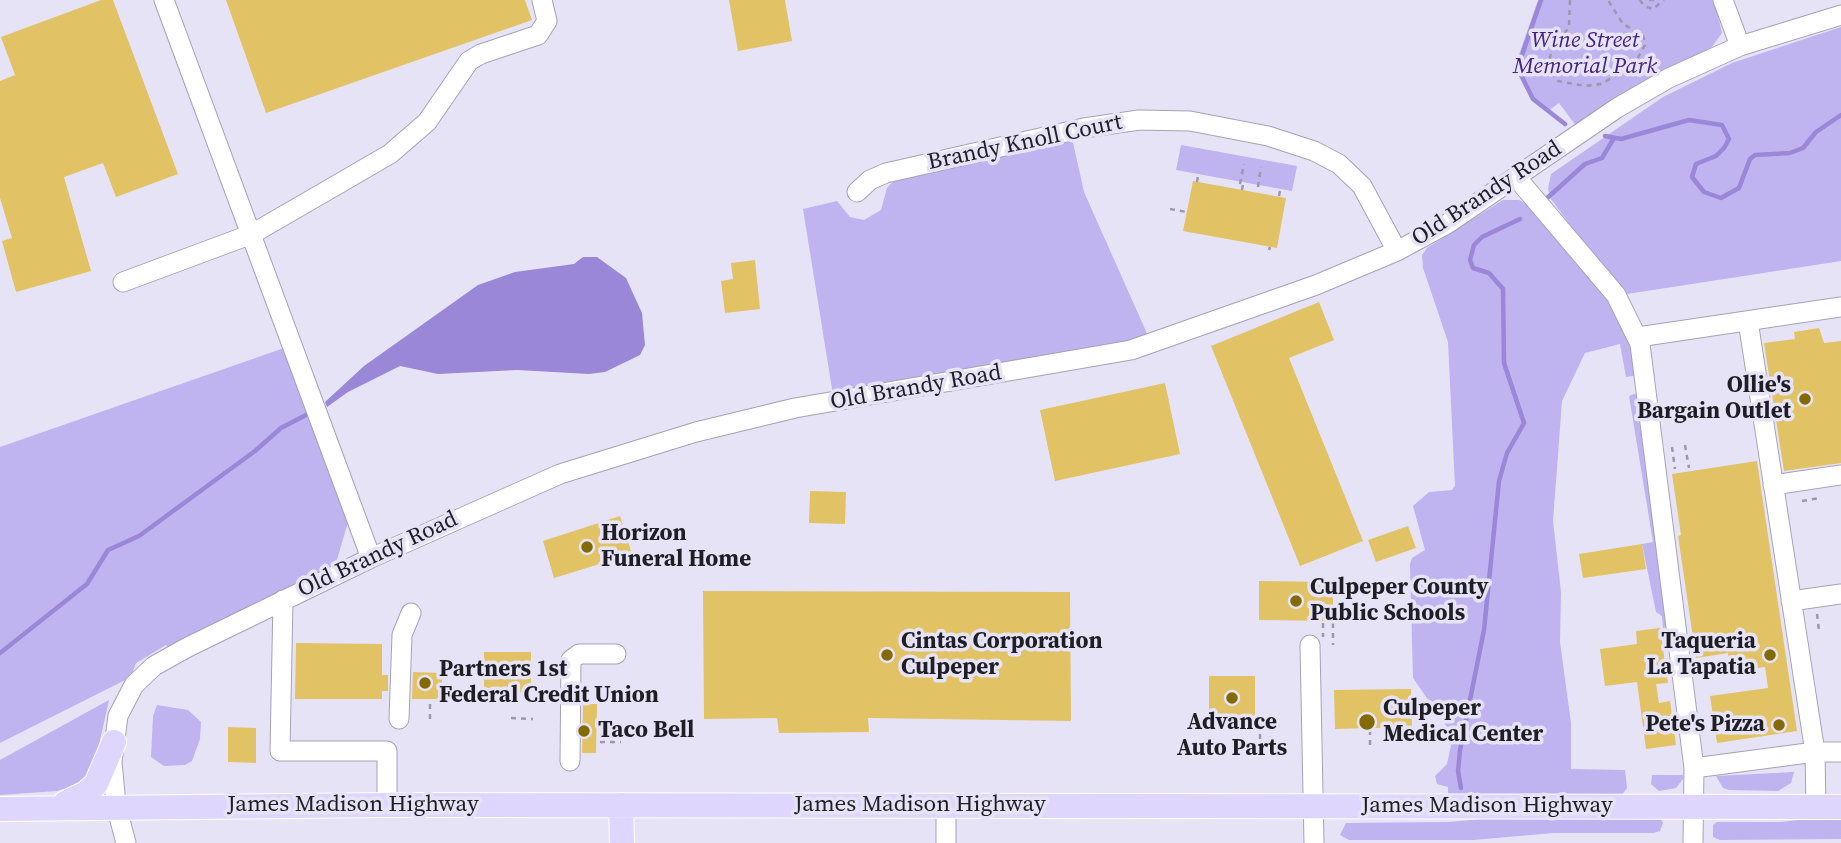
<!DOCTYPE html>
<html>
<head>
<meta charset="utf-8">
<style>
  body { margin:0 }
  canvas { display:block; background:#e7e3f7 }
</style>
</head>
<body>
<canvas width="1841" height="843"></canvas>
<script>
const ctx = document.querySelector('canvas').getContext('2d');
ctx.lineJoin = 'round';
function fillPath(path, color) { ctx.fillStyle = color; ctx.fill(path, 'evenodd'); }
const poly = rows => new Path2D(rows.map(r => 'M' + r).join(''));
function trace(path, color, width, dash) { ctx.strokeStyle = color; ctx.lineWidth = width; ctx.lineCap = dash ? 'butt' : 'round'; ctx.setLineDash(dash || []); ctx.stroke(path); }
function drawText(font, color, halo, rows, align = 'center') {
  ctx.font = font + ' "Source Serif 4",serif'; ctx.lineWidth = 7; ctx.setLineDash([]); ctx.textBaseline = 'middle'; ctx.strokeStyle = halo; ctx.fillStyle = color; for (const [text, x, y, turn = 0] of rows) {
    ctx.save(); ctx.translate(x, y); ctx.rotate((+turn || 0) * Math.PI / 180); ctx.textAlign = isNaN(turn) ? turn : align; if (halo) ctx.strokeText(text, 0, 0); ctx.fillText(text, 0, 0); ctx.restore();
  }
}
fillPath(poly([
  [1538,0,1714,0,1722,33,1711,48,1577,127,1559,103,1548,111,1531,99,1515,66],
  [1841,27,1841,261,1627,294,1584,244,1551,199,1548,189,1551,174,1663,97,1732,63],
  [1072,138,1084,192,1149,338,833,395,803,209,837,201,850,217,864,220,881,210,887,188,895,179],
  [1181,145,1297,166,1292,191,1176,170],
  [1503,200,1519,200,1530,206,1625,320,1639,375,1626,377,1620,344,1585,353,1562,401,1553,521,1561,592,1560,642,1571,723,1571,769,1625,770,1627,788,1622,795,1448,797,1448,787,1437,784,1435,776,1447,764,1453,736,1413,678,1410,564,1412,558,1425,550,1413,506,1429,492,1452,490,1455,486,1448,342,1423,268,1422,255,1427,248],
  [287,347,348,522,336,563,320,575,169,648,166,645,136,663,131,677,0,743,0,447],
  [1634,394,1639,395,1668,627,1663,628,1662,616,1656,612,1642,544,1653,542,1629,396],
  [109,700,92,776,87,774,77,785,57,791,0,795,0,760],
  [157,705,188,710,201,722,200,739,192,761,185,765,164,766,151,757,153,716],
  [1794,772,1791,783,1778,791,1729,790,1723,788,1716,776],
  [1652,775,1683,775,1683,779,1676,788,1659,791,1651,784],
  [1841,815,1841,839,1720,840,1713,837,1713,825,1717,822,1781,822],
  [1504,817,1661,819,1663,823,1660,831,1654,833,1554,833,1473,840,1349,840,1340,835,1346,823,1449,822]
]), '#bfb3f0');
fillPath(poly([
  [583,257,597,257,626,278,642,313,645,345,640,355,605,372,589,374,517,370,438,374,400,366,348,392,327,407,325,402,364,366,478,285,515,272,574,264]
]), '#9a87d7');
trace(poly([
  [1541,0,1521,58,1520,73,1533,99,1565,124],
  [1605,136,1621,139,1689,120,1722,125,1729,139,1724,148,1716,156,1696,164,1692,177,1704,192,1721,198,1739,188,1750,159,1755,155,1790,153,1803,148,1816,132,1841,115],
  [1545,200,1585,164,1602,158,1614,138],
  [0,653,87,584,108,550,139,536,255,451,281,428,306,415],
  [1461,788,1458,771,1460,750,1484,630,1499,481,1507,453,1524,423,1504,363,1503,289,1489,273,1473,268,1470,260,1474,245,1482,237,1520,219]
]), '#9a87d7', 4.5);
fillPath(poly([
  [101,0,113,0,178,174,116,197,103,163,64,177,91,271,16,292,2,241,12,238,0,198,0,81,15,75,1,37],
  [226,0,525,0,532,20,266,113],
  [729,0,785,0,792,41,738,51],
  [1193,181,1286,198,1277,248,1183,231],
  [755,260,760,309,725,313,721,281,733,279,731,263],
  [1319,302,1334,340,1289,358,1363,541,1300,566,1211,346],
  [1819,328,1824,343,1841,341,1841,463,1784,471,1764,343,1795,339,1794,332],
  [1165,383,1180,454,1055,481,1040,410],
  [1757,461,1797,731,1717,743,1710,696,1768,688,1765,667,1731,672,1728,653,1696,658,1678,536,1681,535,1672,474],
  [810,491,846,492,845,524,809,523],
  [620,516,632,554,554,578,543,541],
  [1408,526,1416,548,1376,562,1368,540],
  [1642,544,1646,569,1583,578,1579,554],
  [1259,581,1333,582,1333,621,1259,620],
  [703,591,1070,592,1071,721,868,718,869,732,779,733,777,718,704,719],
  [1660,628,1668,683,1656,684,1659,703,1670,701,1676,745,1646,749,1637,682,1605,686,1600,649,1637,644,1636,631],
  [296,643,382,644,382,675,388,675,388,691,382,691,382,699,295,699],
  [484,652,531,652,531,692,484,694],
  [413,672,442,673,442,699,412,699],
  [1209,676,1255,676,1255,724,1209,724],
  [1411,689,1412,727,1335,729,1334,690],
  [583,704,597,704,596,753,582,753],
  [228,727,256,728,256,763,228,762]
]), '#e1c265');
const minor = poly([
  [164,0,371,558],
  [1723,0,1740,46],
  [1516,177,1616,295,1640,344,1694,768,1693,843],
  [857,192,870,180,886,173,1084,128,1139,120,1190,121,1268,136,1314,151,1339,164,1362,186,1397,251],
  [123,282,252,234,390,154,427,122,469,61,481,54,538,35,547,21,542,0],
  [1748,321,1815,752,1816,807],
  [1638,337,1841,307],
  [1773,485,1841,475],
  [283,600,280,751,387,751,387,805],
  [1791,601,1841,594],
  [1310,645,1314,843],
  [399,719,402,635,411,613],
  [570,761,571,660,579,654,616,654],
  [1694,768,1815,752,1841,752],
  [126,843,116,805,112,762,118,716,134,685,154,666,188,647,371,558,560,474,696,432,795,408,1131,350,1316,285,1397,251,1447,224,1617,108,1669,78,1740,46,1841,15],
  [946,843,946,806]
]);
const major = poly([
  [65,803,86,793,96,784,114,742],
  [621,805,622,843],
  [0,809,387,805,1841,807]
]);
trace(minor, '#a6a2b5', 21);
trace(major, '#fff', 26);
trace(poly([
  [1570,0,1569,27,1551,52,1548,70,1558,81,1585,86,1601,84,1621,73,1636,61,1645,45,1643,35,1623,24,1608,0],
  [1640,0,1644,6,1653,9,1664,0],
  [1649,0,1656,0],
  [1197,182,1198,176],
  [1240,184,1244,164],
  [1258,187,1261,167],
  [1242,190,1243,184],
  [1279,196,1280,191],
  [1170,209,1187,212],
  [1269,250,1270,247],
  [1685,445,1689,468],
  [1672,447,1675,469],
  [1802,501,1820,498],
  [1817,614,1819,631],
  [1323,623,1323,637],
  [1333,623,1333,645],
  [511,718,533,719],
  [430,719,430,700],
  [1270,726,1271,749],
  [1370,730,1370,748],
  [600,742,621,742],
  [1260,749,1260,726,1280,726]
]), '#9b98a7', 2.5, [5, 5]);
trace(minor, '#fff', 19);
trace(major, '#ded6fc', 24);
for (const [x, y, r, color] of [
  [1805,399,7,"#846a04"],
  [587,547,7,"#846a04"],
  [1296,601,7,"#846a04"],
  [887,655,7,"#846a04"],
  [1770,655,7,"#846a04"],
  [425,683,7,"#846a04"],
  [1232,698,7,"#846a04"],
  [1367,722,9,"#846a04"],
  [1779,725,7,"#846a04"],
  [584,731,7,"#846a04"]
]) { const dot = new Path2D(); dot.arc(x, y, r, 0, 2 * Math.PI); ctx.fillStyle = color; ctx.fill(dot); trace(dot, '#e7e3f7', 2.5); }
drawText('italic 23px', '#452381', '#e7e3f7', [
  ["Wine Street",1585,41],
  ["Memorial Park",1585,67]
]);
drawText('23px', '#1f1e25', '#e7e3f7', [
  ["Brandy Knoll Court",1025,143,-12],
  ["Old Brandy Road",1487,194,-33],
  ["Old Brandy Road",916,388,-10],
  ["Old Brandy Road",378,555,-25],
  ["James Madison Highway",353,805],
  ["James Madison Highway",920,805],
  ["James Madison Highway",1487,806]
]);
drawText('bold 23px', '#1f1e25', '#e7e3f7', [
  ["Ollie's",1791,386,"right"],
  ["Bargain Outlet",1791,412,"right"],
  ["Horizon",601,534],
  ["Funeral Home",601,560],
  ["Culpeper County",1310,588],
  ["Public Schools",1310,614],
  ["Cintas Corporation",901,642],
  ["Culpeper",901,668],
  ["Taqueria",1756,642,"right"],
  ["La Tapatia",1756,668,"right"],
  ["Partners 1st",439,670],
  ["Federal Credit Union",439,696],
  ["Culpeper",1383,709],
  ["Medical Center",1383,735],
  ["Advance",1232,723,"center"],
  ["Auto Parts",1232,749,"center"],
  ["Pete's Pizza",1765,725,"right"],
  ["Taco Bell",598,731]
], 'left');
</script>
</body>
</html>
